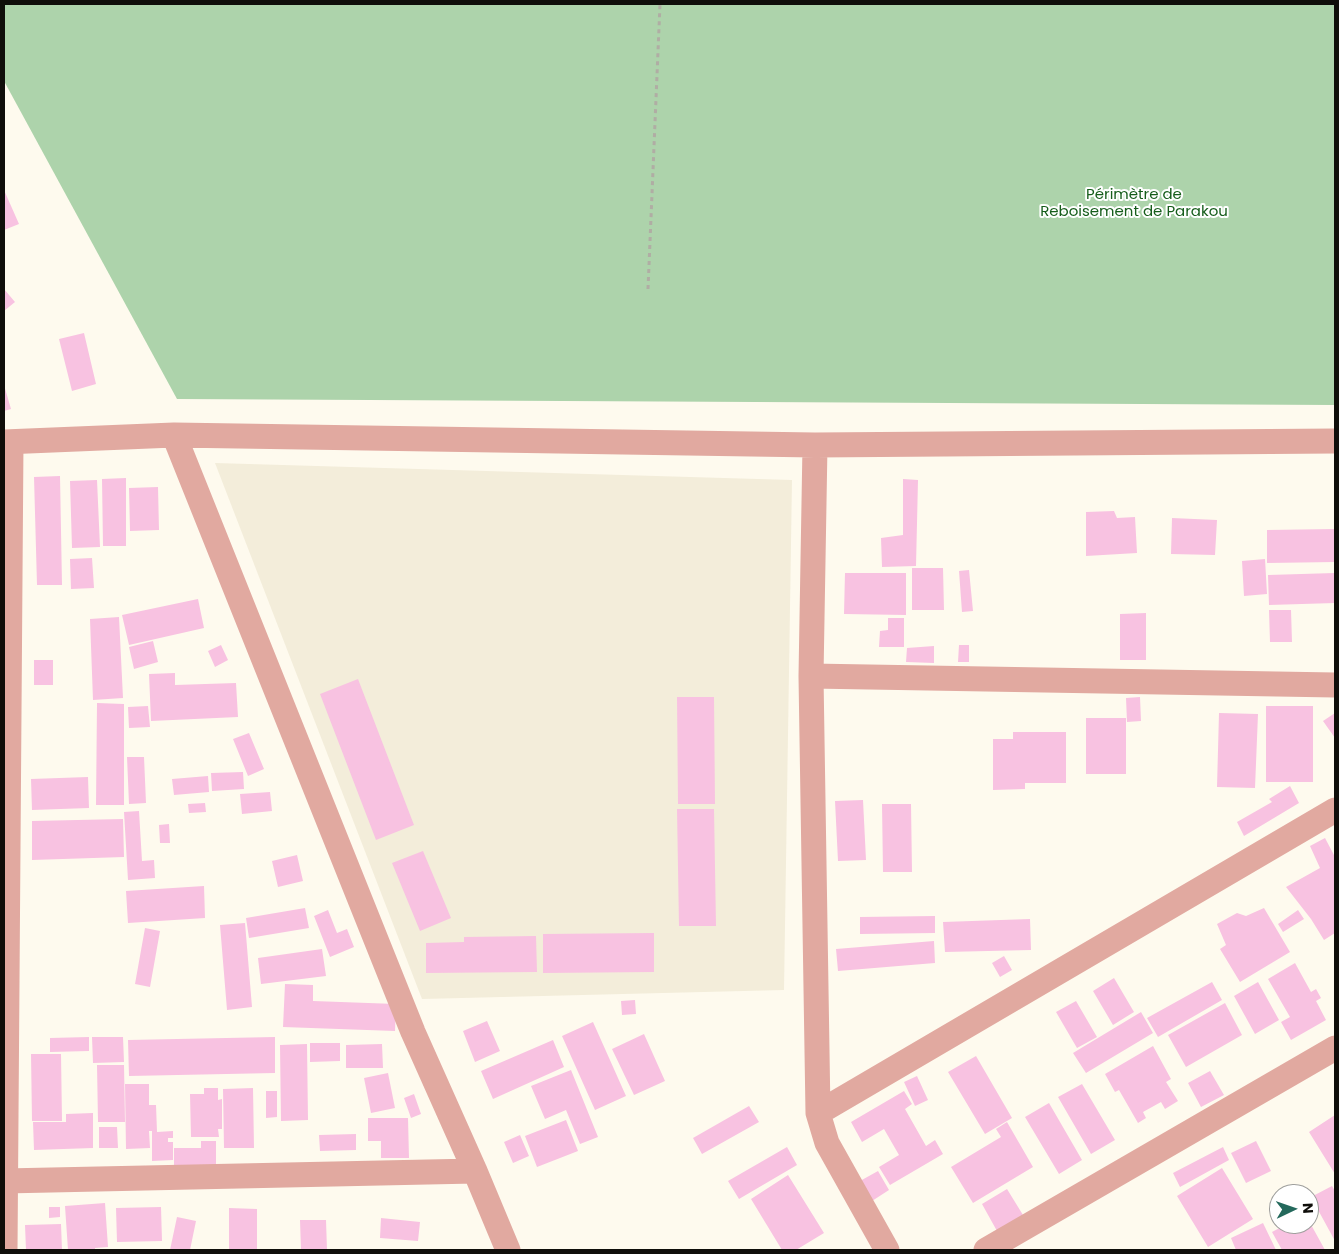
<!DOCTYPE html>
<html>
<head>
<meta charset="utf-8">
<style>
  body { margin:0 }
  #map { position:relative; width:1339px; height:1254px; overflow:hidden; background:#fefaee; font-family:Poppins,sans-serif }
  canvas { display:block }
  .frame { position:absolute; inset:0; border:5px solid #0f0e0a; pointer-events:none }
  .north { position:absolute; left:1269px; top:1184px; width:50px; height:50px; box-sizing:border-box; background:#fff; border:1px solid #9f9f9d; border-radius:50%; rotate:87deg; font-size:14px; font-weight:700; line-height:20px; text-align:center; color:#0f0e0a }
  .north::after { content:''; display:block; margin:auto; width:18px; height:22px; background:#24695c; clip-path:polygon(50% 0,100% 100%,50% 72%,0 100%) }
</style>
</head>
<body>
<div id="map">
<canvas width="1339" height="1254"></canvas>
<div class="frame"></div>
<div class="north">N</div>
</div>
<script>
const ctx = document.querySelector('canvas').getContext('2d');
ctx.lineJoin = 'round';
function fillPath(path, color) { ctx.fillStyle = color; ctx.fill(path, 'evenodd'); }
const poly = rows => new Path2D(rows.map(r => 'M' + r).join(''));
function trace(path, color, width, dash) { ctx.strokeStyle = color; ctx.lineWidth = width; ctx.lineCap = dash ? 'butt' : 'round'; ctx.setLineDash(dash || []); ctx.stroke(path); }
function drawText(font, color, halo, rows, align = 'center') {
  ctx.font = font + ' Poppins,sans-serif'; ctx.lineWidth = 4; ctx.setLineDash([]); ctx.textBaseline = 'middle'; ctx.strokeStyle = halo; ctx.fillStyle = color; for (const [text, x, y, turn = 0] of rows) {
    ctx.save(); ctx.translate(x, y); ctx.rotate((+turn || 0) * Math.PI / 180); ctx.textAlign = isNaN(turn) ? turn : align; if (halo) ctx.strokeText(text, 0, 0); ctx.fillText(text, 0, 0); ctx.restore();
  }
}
fillPath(poly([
  [215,463,792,480,784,990,422,999]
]), '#f3edda');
fillPath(poly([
  [4,4,1335,4,1335,405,177,399,4,81]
]), '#add3ab');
fillPath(poly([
  [4,190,19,224,4,230],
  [4,289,15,302,4,311],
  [84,333,96,384,72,391,59,339],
  [4,385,11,409,4,411],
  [60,476,62,585,37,585,34,477],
  [126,478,126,546,103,546,102,479],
  [903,479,918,480,916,566,882,567,881,538,903,535],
  [97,480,100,547,72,548,70,481],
  [158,487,159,530,130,531,129,488],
  [1114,511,1117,518,1135,517,1137,553,1086,556,1086,512],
  [1172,518,1217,520,1215,555,1171,554],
  [1335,529,1335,562,1267,563,1267,530],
  [92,558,94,588,71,589,70,559],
  [1265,559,1267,594,1244,596,1242,561],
  [912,568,943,568,944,610,912,610],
  [969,570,973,611,962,612,959,571],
  [845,573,906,573,906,615,844,614],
  [1335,573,1335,603,1269,605,1268,575],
  [198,599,204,628,129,645,122,615],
  [1269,610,1291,610,1292,642,1270,642],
  [1146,613,1146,660,1120,660,1120,614],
  [119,617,123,698,93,700,90,619],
  [888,618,904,618,904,647,879,647,880,631,888,630],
  [153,641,158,662,134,669,129,647],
  [221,645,228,660,215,667,208,651],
  [959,645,969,645,969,662,958,662],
  [934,646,934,663,906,662,907,648],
  [34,660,53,660,53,685,34,685],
  [175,673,175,685,236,683,238,717,151,721,149,674],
  [358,679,414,825,376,840,320,694],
  [677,697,714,697,715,804,678,804],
  [1140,697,1141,721,1127,722,1126,698],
  [97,703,124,704,124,805,96,805],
  [148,706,150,727,129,728,128,707],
  [1266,706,1313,706,1313,782,1266,782],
  [1219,713,1258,714,1255,788,1217,787],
  [1335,713,1335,738,1323,721],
  [1086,718,1126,718,1126,774,1086,774],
  [1013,732,1066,732,1066,783,1025,783,1025,789,993,790,993,739,1013,739],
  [249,733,264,769,248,776,233,739],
  [127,757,144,757,146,803,129,804],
  [243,772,244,789,212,791,211,773],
  [208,776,209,792,174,795,172,779],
  [88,777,89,808,32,810,31,779],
  [1290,786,1299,803,1244,836,1237,822,1272,802,1269,799],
  [270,792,272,811,242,814,240,794],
  [863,800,866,860,838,861,835,801],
  [205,803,206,812,189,813,188,804],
  [882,804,911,804,912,872,883,872],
  [677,809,714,809,716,926,679,926],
  [139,811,142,861,154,860,155,878,128,880,124,812],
  [123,819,124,857,32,860,32,821],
  [169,824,170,843,160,843,159,825],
  [1325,838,1335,857,1335,933,1324,940,1311,919,1286,887,1320,868,1310,846],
  [423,851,451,918,420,931,392,863],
  [297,855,303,881,278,887,272,861],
  [204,886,205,918,128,923,126,891],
  [305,908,309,928,249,938,246,918],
  [1264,908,1290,952,1240,982,1220,949,1226,945,1217,924,1237,913,1246,916],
  [328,910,337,933,347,929,354,947,330,957,314,916],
  [1298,910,1304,919,1283,932,1278,924],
  [935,916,935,933,860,934,860,917],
  [1030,919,1031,950,945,952,943,922],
  [245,923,252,1007,227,1010,220,925],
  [145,928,160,931,150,987,135,984],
  [654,933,654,972,543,973,543,934],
  [536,936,537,972,426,973,426,943,464,942,464,937],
  [934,941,935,963,838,971,836,949],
  [322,949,326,976,261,984,258,958],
  [1004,956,1012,970,1000,977,992,963],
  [1295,963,1311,992,1316,989,1321,998,1316,1001,1326,1020,1291,1040,1281,1022,1290,1017,1268,979],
  [1114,978,1134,1012,1113,1025,1093,991],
  [1212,982,1222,1000,1158,1037,1147,1018],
  [1258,982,1279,1020,1255,1034,1234,996],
  [285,984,313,985,313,1001,396,1004,395,1031,283,1027],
  [635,1000,636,1014,622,1015,621,1001],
  [1076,1001,1097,1037,1077,1048,1056,1012],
  [1225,1003,1242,1035,1186,1067,1168,1035],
  [1141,1012,1153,1033,1086,1073,1073,1053],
  [487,1021,500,1051,475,1062,463,1031],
  [593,1022,626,1096,595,1110,562,1036],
  [644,1034,665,1081,634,1095,612,1049],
  [89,1037,89,1051,50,1052,50,1038],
  [92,1037,123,1037,124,1062,93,1063],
  [275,1037,275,1073,129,1076,128,1040],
  [553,1040,564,1067,493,1099,481,1071],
  [310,1043,340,1043,340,1061,310,1062],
  [307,1044,308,1120,281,1121,280,1045],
  [382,1044,383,1068,346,1068,346,1045],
  [1153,1046,1171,1079,1166,1082,1178,1101,1165,1109,1161,1102,1143,1112,1146,1118,1138,1123,1119,1090,1115,1092,1105,1074],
  [31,1054,61,1054,62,1121,32,1121],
  [976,1056,1012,1118,985,1134,948,1072],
  [97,1065,124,1065,125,1122,98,1122],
  [571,1070,598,1137,580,1144,566,1110,545,1119,531,1086],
  [1210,1071,1224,1095,1201,1107,1188,1083],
  [388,1073,395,1108,371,1113,364,1078],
  [917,1076,928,1100,915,1106,904,1082],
  [125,1084,149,1084,149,1105,156,1105,157,1132,173,1131,173,1138,168,1138,168,1142,173,1142,173,1160,152,1161,152,1131,149,1131,150,1148,126,1149],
  [1082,1084,1115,1140,1091,1154,1058,1097],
  [204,1088,218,1088,218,1100,222,1099,222,1129,218,1129,219,1137,191,1137,190,1094,204,1094],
  [253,1088,254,1148,224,1148,223,1089],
  [266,1091,277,1091,277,1117,266,1118],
  [904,1091,912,1104,905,1109,926,1146,935,1140,943,1154,890,1185,879,1167,899,1155,884,1129,862,1142,851,1122],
  [414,1094,421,1114,411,1118,404,1098],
  [1049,1103,1082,1160,1059,1174,1025,1117],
  [749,1106,759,1122,702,1154,693,1138],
  [93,1113,93,1148,34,1150,33,1122,66,1122,66,1114],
  [1335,1115,1335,1174,1309,1132],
  [368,1118,408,1118,409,1158,381,1158,381,1141,368,1141],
  [566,1120,578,1151,537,1167,525,1136],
  [1007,1122,1033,1167,973,1203,951,1167,1001,1137,996,1129],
  [99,1127,117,1127,118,1148,99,1148],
  [356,1134,356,1150,320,1151,319,1135],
  [520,1135,529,1156,513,1163,504,1142],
  [201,1141,216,1141,216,1170,174,1170,174,1148,201,1148],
  [1256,1141,1271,1171,1246,1183,1231,1153],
  [787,1147,797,1165,739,1199,728,1181],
  [1223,1147,1229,1160,1180,1187,1173,1173],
  [1222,1168,1253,1219,1208,1247,1177,1196],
  [878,1171,889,1190,872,1201,860,1181],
  [788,1175,824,1233,796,1250,782,1250,751,1199],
  [1332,1186,1335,1191,1335,1241,1311,1197],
  [1007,1189,1023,1215,997,1231,982,1204],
  [105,1203,108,1247,95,1248,95,1250,68,1250,65,1206],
  [49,1207,60,1207,60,1217,49,1218],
  [161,1207,162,1241,117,1242,116,1208],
  [229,1208,257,1209,257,1250,229,1250],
  [177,1217,196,1221,190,1250,170,1250],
  [381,1218,420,1222,418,1241,380,1238],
  [300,1220,326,1220,327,1250,301,1250],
  [1309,1221,1325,1250,1282,1250,1272,1232,1287,1224,1309,1224],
  [1263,1223,1276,1250,1236,1250,1231,1238],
  [61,1224,62,1250,26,1250,25,1225]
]), '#f8c2e1');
trace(poly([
  [648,289,660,4]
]), '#b0ada4', 3, [4, 4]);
trace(poly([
  [174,435,413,1032,475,1171,508,1250],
  [4,442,174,435,815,445,1335,441],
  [815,445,811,676,818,1113,827,1143,887,1250],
  [811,676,1335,685],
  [818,1113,1335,810],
  [4,1181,475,1171],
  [5,1250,11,442],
  [986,1250,1335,1048]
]), '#e1a9a0', 25);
drawText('15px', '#165d1b', '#fff', [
  ["Périmètre de",1134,195],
  ["Reboisement de Parakou",1134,212]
]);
</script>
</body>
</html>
